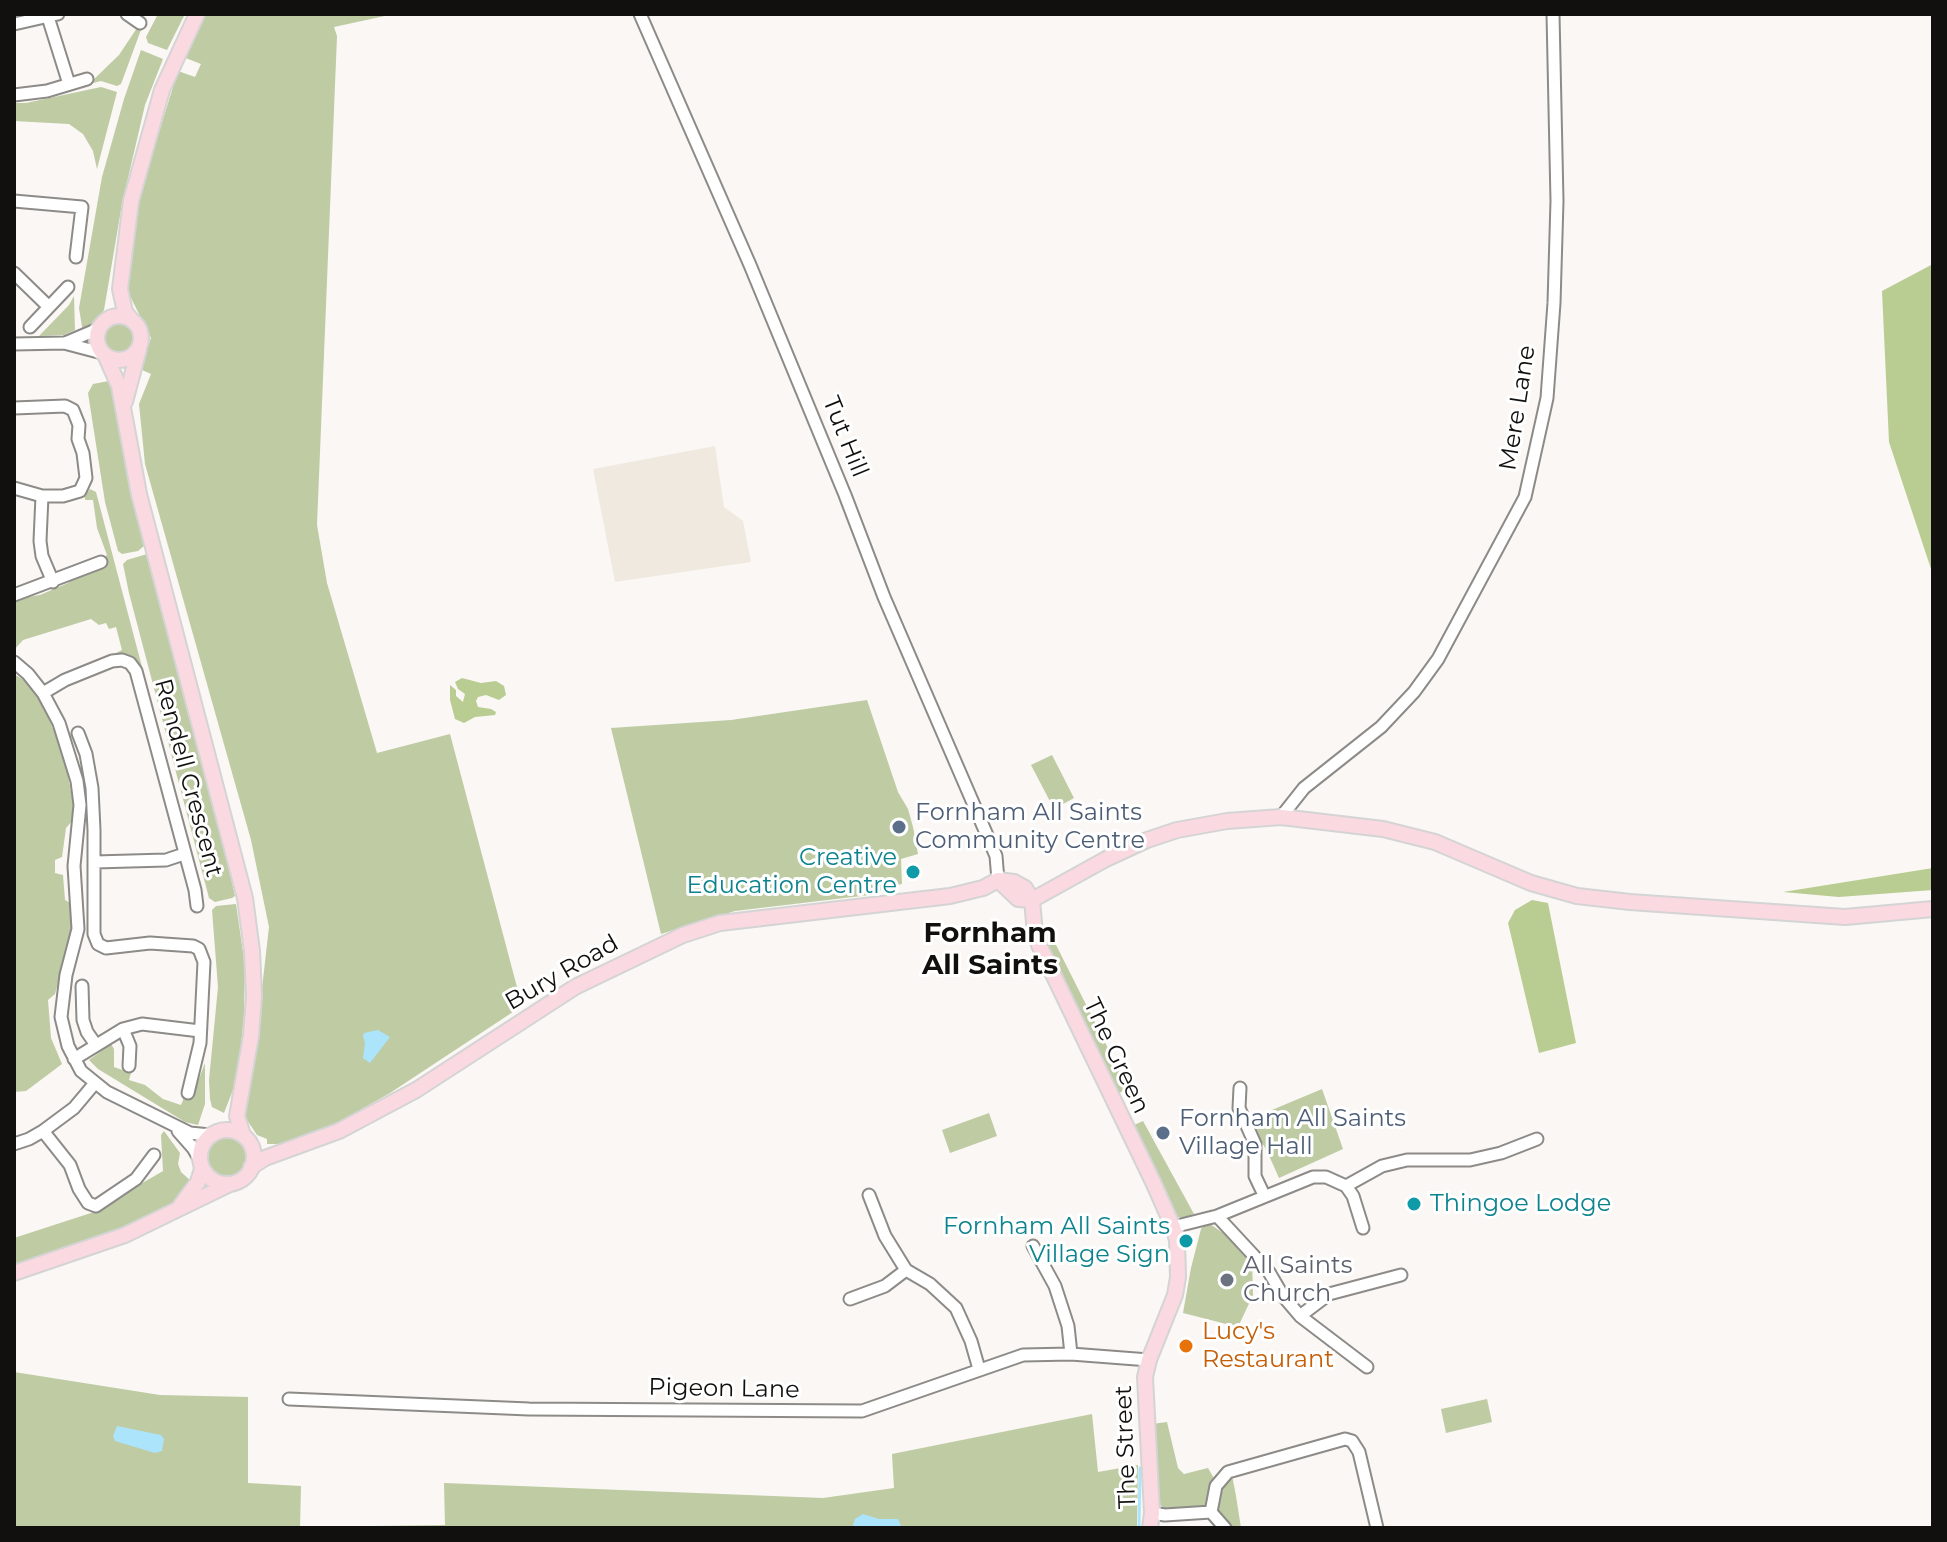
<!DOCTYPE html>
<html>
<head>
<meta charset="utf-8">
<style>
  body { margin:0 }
  #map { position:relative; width:1947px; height:1542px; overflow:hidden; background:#faf7f4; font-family:Montserrat,sans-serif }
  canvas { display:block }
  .frame { position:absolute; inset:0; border:16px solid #11100f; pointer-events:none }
</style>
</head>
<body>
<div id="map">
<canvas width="1947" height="1542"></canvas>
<div class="frame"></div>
</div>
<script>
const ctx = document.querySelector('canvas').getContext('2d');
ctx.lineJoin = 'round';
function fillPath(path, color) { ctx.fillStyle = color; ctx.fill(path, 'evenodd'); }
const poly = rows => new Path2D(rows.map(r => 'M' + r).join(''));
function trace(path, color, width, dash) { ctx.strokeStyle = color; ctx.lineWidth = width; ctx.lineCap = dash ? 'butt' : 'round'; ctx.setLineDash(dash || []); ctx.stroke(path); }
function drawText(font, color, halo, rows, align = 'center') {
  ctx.font = font + ' Montserrat,sans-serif'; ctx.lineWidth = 6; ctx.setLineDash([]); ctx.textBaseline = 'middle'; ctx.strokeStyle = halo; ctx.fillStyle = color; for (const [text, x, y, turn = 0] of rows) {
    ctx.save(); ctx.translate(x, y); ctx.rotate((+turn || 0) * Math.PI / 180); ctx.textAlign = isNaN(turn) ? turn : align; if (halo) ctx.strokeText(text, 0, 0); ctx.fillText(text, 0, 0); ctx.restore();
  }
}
fillPath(poly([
  [715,446,724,507,743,521,751,562,615,582,593,469]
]), '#f0e9e0');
fillPath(poly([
  [158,14,185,14,167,50,148,43,146,37],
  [204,14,394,14,334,27,337,36,317,525,327,583,377,753,450,734,522,1006,390,1093,330,1127,330,1129,282,1144,267,1144,267,1139,257,1135,247,1120,242,1120,257,1032,269,927,251,840,145,464,139,404,151,374,140,369,151,338,128,292,137,203,178,71,195,77,201,64,183,57],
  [139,25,142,27,121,84,117,86,101,81,89,84,119,55],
  [141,50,163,59,145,105,122,204,104,310,95,324,83,333,79,308,102,177,124,99],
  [101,87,117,92,97,169,93,151,83,134,69,124,14,121,14,103,26,103],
  [74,296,75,330,64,335,39,336,69,305],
  '102 338a17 17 0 1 1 34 0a17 17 0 1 1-34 0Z',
  [114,380,127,477,145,545,138,551,122,554,118,551,105,502,88,393,93,384],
  [90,489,96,492,142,667,116,656,116,653,122,650,116,627,109,629,106,623,99,625,91,619,23,640,14,650,14,599,40,595,68,583,107,555,97,528,93,500,85,500,85,496],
  [147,554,226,855,235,896,232,898,215,902,209,898,129,593,123,564,127,560],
  [14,674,27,682,43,705,64,754,74,808,73,820,66,828,62,857,55,860,55,873,63,875,65,900,72,904,72,927,66,954,55,994,48,1000,51,1038,62,1064,26,1091,14,1092],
  [867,700,898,792,908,809,913,827,918,854,901,859,902,884,882,888,878,894,735,911,661,934,611,728,731,720],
  [1052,755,1074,798,1054,809,1031,765],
  [236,904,245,966,244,1015,238,1077,224,1113,212,1107,210,1099,209,1080,218,987,212,910,216,906],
  [1046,925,1128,1088,1116,1095,1040,935,1042,928],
  [111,1044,114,1049,114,1067,131,1073,129,1080,145,1085,163,1099,181,1105,185,1095,192,1097,205,1063,205,1104,198,1125,185,1122,98,1069,89,1060],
  [1322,1089,1343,1149,1279,1178,1267,1151,1248,1120],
  [989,1113,997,1136,950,1153,942,1130],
  [1143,1121,1194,1214,1183,1218,1174,1216,1130,1127],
  [164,1131,180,1153,178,1164,181,1172,192,1182,180,1198,147,1221,14,1266,14,1238,91,1213,163,1171,161,1135],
  '207 1157a20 20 0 1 1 40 0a20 20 0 1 1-40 0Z',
  [1207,1222,1245,1248,1252,1260,1253,1295,1238,1327,1183,1313,1191,1268,1201,1229],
  [14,1372,160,1395,248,1397,248,1483,301,1486,300,1527,445,1525,444,1483,823,1498,894,1488,892,1454,1092,1414,1098,1472,1138,1465,1137,1528,14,1528],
  [1487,1399,1492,1422,1446,1433,1441,1409],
  [1167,1422,1178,1468,1184,1474,1208,1468,1215,1480,1208,1504,1204,1508,1167,1511,1157,1502,1152,1424],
  [1232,1475,1236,1496,1241,1528,1229,1528,1218,1509,1220,1484]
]), '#becba3');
fillPath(poly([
  [1933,264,1933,575,1889,442,1882,291],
  [462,678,481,683,496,681,504,686,506,695,499,700,486,695,478,697,476,701,478,707,491,709,496,712,495,715,475,717,464,723,455,719,450,700,450,685,456,690,456,696,463,702,465,694,458,689,455,682],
  [1933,868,1933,890,1839,897,1783,892],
  [1532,900,1548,903,1576,1043,1539,1053,1508,923,1515,910]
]), '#b9cc91');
fillPath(poly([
  [378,1030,390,1037,370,1063,363,1058,365,1043,363,1036,364,1033],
  [117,1426,161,1435,164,1439,162,1451,155,1453,115,1441,113,1436],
  [863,1514,879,1519,898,1519,902,1528,852,1528,855,1519]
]), '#ace5fb');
trace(poly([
  [1139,1528,1140,1468]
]), '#ace5fb', 3);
const minor = poly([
  [127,14,140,23],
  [640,14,750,265,845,495,884,597,996,856,998,880],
  [48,17,69,84],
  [14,24,58,14],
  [14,95,47,91,87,79],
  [14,201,82,207,76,257],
  [14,273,49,307],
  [30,327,68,287],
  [65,343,98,329],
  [14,344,64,343,102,353],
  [14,408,65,406,73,410,79,425,78,439,83,453,86,478,80,491,63,496,42,496,14,488],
  [42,496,40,541,42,556,53,582],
  [14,595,101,562],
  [14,662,28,674,43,693,59,723,77,781,80,805,74,866,78,929,66,975,61,1017,68,1046,81,1071,107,1092,190,1133,210,1135],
  [43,693,65,680,112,661,122,660,130,663,136,671,195,890,197,906],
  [78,733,86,754,92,788,94,830,94,934,98,944,106,948,150,943,193,946,199,949,204,962,200,1043,188,1093],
  [1281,817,1304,788,1381,727,1414,692,1438,659,1525,497,1547,398,1554,303,1557,201,1553,14],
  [95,862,166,860,184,854],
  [82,986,83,1020,87,1032,96,1045],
  [123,1029,130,1046,129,1066],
  [74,1059,123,1029,142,1024,200,1031],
  [1240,1088,1239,1108,1255,1144,1255,1176,1264,1195],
  [43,1131,70,1165,79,1189,88,1203,96,1206,136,1179,154,1155],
  [178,1131,193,1148,200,1160],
  [14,1144,29,1139,43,1131,74,1108,95,1083],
  [1346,1186,1382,1166,1407,1160,1470,1160,1501,1153,1537,1139],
  [869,1195,885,1236,906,1270,930,1284,956,1308,971,1341,979,1369],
  [1217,1216,1269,1272,1283,1296,1300,1316,1367,1367],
  [1173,1227,1217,1216,1313,1177,1326,1177,1346,1186,1353,1196,1363,1228],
  [1033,1246,1055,1286,1068,1326,1071,1354],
  [850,1299,885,1286,906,1270],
  [1300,1316,1329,1294,1401,1275],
  [289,1399,529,1409,862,1411,1023,1355,1071,1354,1149,1360],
  [1152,1513,1165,1515,1211,1512],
  [1225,1528,1211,1512,1216,1486,1228,1472,1345,1439,1352,1441,1359,1452,1377,1528]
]);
const major = poly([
  '97 338a22 22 0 1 1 44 0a22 22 0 1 1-44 0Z',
  [130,318,125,312,120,289,131,201,162,90,197,14],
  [106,357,119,386,139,494,245,898,252,951,254,996,251,1036,237,1116,243,1135],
  [125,402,139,349],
  [998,880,1018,899,1032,900,1106,859,1147,840,1177,830,1227,821,1281,817,1383,829,1435,842,1531,883,1577,896,1630,902,1845,917,1933,909],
  '200 1157a27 27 0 1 1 54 0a27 27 0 1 1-54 0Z',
  [251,1167,265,1158,339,1131,416,1090,575,987,683,935,720,923,950,896,983,888,998,880,1014,882,1025,888,1032,900,1035,934,1039,945,1153,1182,1173,1227,1177,1240,1178,1277,1175,1295,1149,1360,1145,1377,1152,1513,1150,1528],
  [181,1205,198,1182,202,1169],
  [14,1273,125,1235,230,1184]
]);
trace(minor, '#8d8b88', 15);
trace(major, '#d4d4d4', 18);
trace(minor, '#fff', 11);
trace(major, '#fbd9e1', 14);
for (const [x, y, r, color] of [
  [899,827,8,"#5c6f8a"],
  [913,872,8,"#0f9aa8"],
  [1163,1133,8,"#5c6f8a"],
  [1414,1204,8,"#0f9aa8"],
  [1186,1241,8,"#0f9aa8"],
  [1227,1280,8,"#6b7280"],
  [1186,1346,8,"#e8710a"]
]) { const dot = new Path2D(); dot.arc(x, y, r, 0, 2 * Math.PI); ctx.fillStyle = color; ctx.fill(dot); trace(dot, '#fff', 3); }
drawText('24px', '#11100f', '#fff', [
  ["Mere Lane",1518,408,-81],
  ["Tut Hill",845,437,68],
  ["Rendell Crescent",188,778,75],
  ["Bury Road",562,973,-30],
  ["The Green",1116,1056,65],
  ["Pigeon Lane",724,1389,1],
  ["The Street",1126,1447,-92]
]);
drawText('24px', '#4e5e75', '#fff', [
  ["Fornham All Saints",915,813],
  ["Community Centre",915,841],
  ["Fornham All Saints",1179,1119],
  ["Village Hall",1179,1147]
], 'left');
drawText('24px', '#0d838f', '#fff', [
  ["Creative",897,858],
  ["Education Centre",897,886],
  ["Thingoe Lodge",1430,1204,"left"],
  ["Fornham All Saints",1170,1227],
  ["Village Sign",1170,1255]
], 'right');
drawText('24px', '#5b616d', '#fff', [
  ["All Saints",1243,1266],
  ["Church",1243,1294]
], 'left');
drawText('24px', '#c56008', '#fff', [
  ["Lucy's",1202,1332],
  ["Restaurant",1202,1360]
], 'left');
drawText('bold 28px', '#11100f', '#fff', [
  ["Fornham",990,934],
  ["All Saints",990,966]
]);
</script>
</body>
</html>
